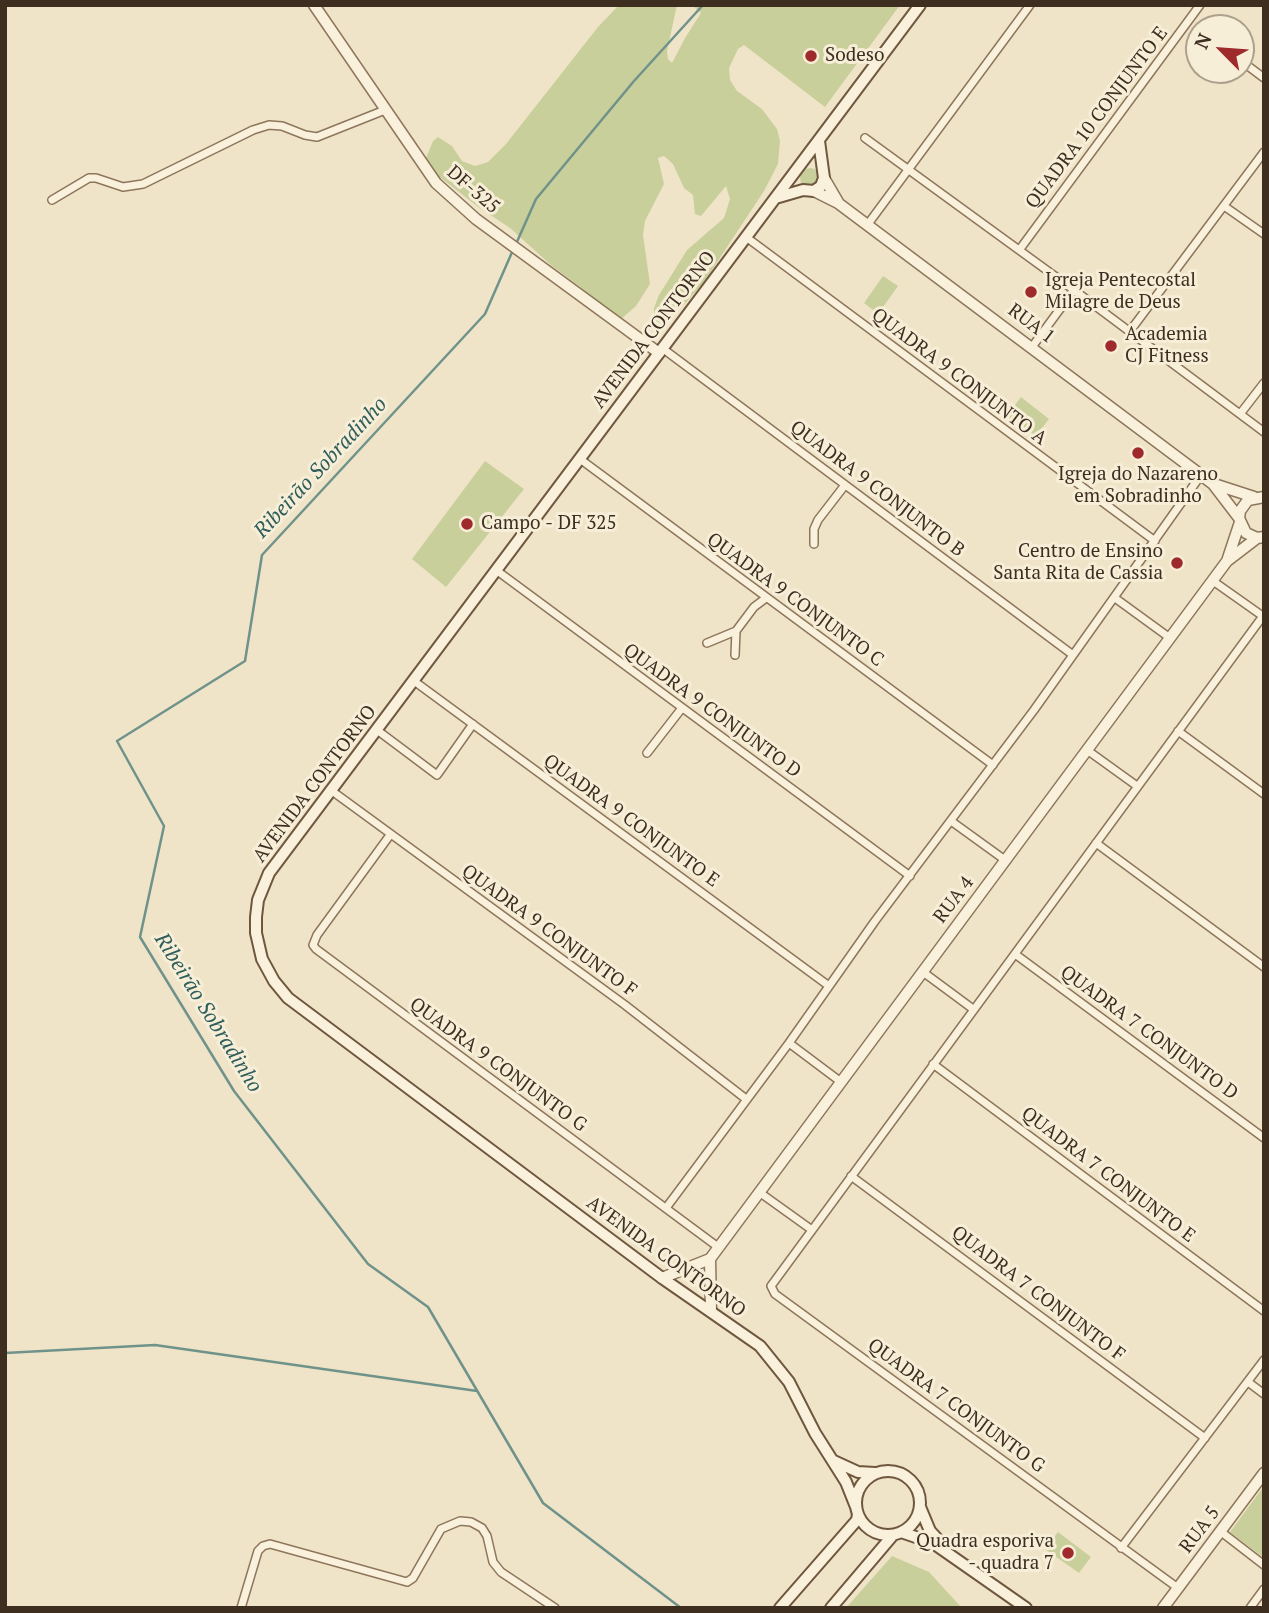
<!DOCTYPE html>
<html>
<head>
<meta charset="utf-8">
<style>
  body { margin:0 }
  #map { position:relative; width:1269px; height:1613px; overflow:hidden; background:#f0e4c8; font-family:"PT Serif",serif }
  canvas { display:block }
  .frame { position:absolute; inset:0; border:7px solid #3d2e20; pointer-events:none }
  .north { position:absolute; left:1185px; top:14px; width:70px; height:70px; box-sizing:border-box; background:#f7eed8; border:2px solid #ada18e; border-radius:50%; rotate:295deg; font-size:19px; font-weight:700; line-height:28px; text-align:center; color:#3d2e20 }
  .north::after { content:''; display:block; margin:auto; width:24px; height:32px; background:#9e2a2b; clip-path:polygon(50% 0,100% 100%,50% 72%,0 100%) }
</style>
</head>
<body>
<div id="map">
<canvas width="1269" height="1613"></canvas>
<div class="frame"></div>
<div class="north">N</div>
</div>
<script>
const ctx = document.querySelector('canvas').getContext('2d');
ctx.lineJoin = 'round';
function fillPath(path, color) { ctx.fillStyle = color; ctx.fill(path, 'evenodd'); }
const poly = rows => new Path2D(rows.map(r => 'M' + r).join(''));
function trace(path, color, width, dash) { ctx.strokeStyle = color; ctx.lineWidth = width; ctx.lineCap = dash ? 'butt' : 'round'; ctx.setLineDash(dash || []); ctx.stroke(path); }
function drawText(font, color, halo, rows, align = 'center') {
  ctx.font = font + ' "PT Serif",serif'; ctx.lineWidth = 6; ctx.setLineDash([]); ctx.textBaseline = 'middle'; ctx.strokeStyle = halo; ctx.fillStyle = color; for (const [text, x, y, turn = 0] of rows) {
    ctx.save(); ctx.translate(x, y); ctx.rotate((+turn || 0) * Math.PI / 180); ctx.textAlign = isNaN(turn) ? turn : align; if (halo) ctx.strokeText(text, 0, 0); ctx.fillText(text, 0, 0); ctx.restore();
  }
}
fillPath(poly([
  [619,5,677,5,667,51,668,59,672,63,685,38,701,13,692,5,900,5,825,107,744,45,738,49,729,68,730,80,737,91,762,109,777,129,780,141,778,164,764,191,704,282,681,308,662,323,655,321,654,314,654,308,659,295,687,250,724,218,730,199,726,186,701,216,695,214,693,195,684,188,673,164,664,156,658,158,664,184,645,221,643,235,650,284,636,306,620,320,611,314,579,286,552,266,510,228,477,206,436,174,427,164,426,158,433,141,438,137,452,146,462,161,475,166,488,162,506,144,598,27],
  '800 178a10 10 0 1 1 20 0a10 10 0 1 1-20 0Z',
  [883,276,898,286,878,314,864,303],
  [1021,397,1049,419,1036,436,1007,416],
  [485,461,524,489,446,587,412,559],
  [1264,1486,1264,1558,1230,1532],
  [1058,1532,1091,1557,1079,1573,1045,1549],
  [892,1556,929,1572,962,1608,846,1608]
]), '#c9cf9b');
trace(poly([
  [516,244,536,199,634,81,703,5],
  [513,250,485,314,262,555,245,661,117,741,164,826,140,937,234,1091,368,1264,428,1307,543,1503,681,1608],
  [5,1353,155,1345,477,1391]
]), '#6f938a', 2.5);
const minor = poly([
  [1248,66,1264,78],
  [865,138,1074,290,1264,432],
  [52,200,89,178,96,178,123,187,143,184,253,130,269,125,282,126,305,135,317,137,385,110],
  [1224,206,1264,234],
  [868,224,1030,5],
  [746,237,1155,541],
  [1020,249,1200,5],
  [1130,331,1264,152],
  [1032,347,1074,290],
  [662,348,1073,655],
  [1240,414,1264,383],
  [580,459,993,765],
  [814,544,814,529,818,520,845,485],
  [496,570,910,876],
  [1213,581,1264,617],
  [1115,598,1170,638],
  [707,643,736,631,754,607,766,598],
  [735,655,736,631],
  [414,681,829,986],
  [377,730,437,775,473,724],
  [1178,731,1264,794],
  [1087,750,1137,786],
  [647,753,682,708],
  [332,791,625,1005,746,1099],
  [951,821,1005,860],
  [390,835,317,935,313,945,316,949,718,1247],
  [1096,843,1264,967],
  [1015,954,1264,1138],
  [923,972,973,1009],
  [789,1043,841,1082],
  [933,1064,1264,1311],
  [851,1176,1205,1438],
  [759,1192,812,1230],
  [666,1208,789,1043,875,921,1034,710,1201,475],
  [1248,1382,1264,1394],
  [1220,1531,1264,1565],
  [1121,1548,1264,1360],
  [1178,1588,775,1294,771,1286,1263,616],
  [241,1608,258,1551,263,1546,270,1544,407,1582,413,1578,441,1529,460,1521,471,1522,482,1528,487,1536,493,1562,501,1572,555,1608],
  [1250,1608,1264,1589]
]);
const tertiary = poly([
  [314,5,436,183,476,219,659,353],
  [824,178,838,202],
  [814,191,838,203,1213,484,1239,518],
  [1217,485,1254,497],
  [1264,497,1248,500,1240,511,1239,518,1246,533,1257,538,1264,537],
  [1228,558,1240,522],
  [710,1259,711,1311],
  [662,1278,710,1259,1227,561,1257,538],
  [1163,1608,1264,1473]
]);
const secondary = poly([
  [779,197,803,190,814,191,821,186,824,178,819,141],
  [834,1461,858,1472,875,1473],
  '856 1503a32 32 0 1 1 64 0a32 32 0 1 1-64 0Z',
  [856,1507,846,1482,815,1433,789,1382,760,1346,662,1278,288,998,274,981,262,959,256,933,256,917,258,900,269,873,920,5],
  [920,1507,930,1531,941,1543],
  [901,1532,933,1543,1026,1608],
  [780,1608,857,1520,858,1514],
  [831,1608,893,1535]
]);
trace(minor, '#8d765c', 10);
trace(tertiary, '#8d765c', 13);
trace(secondary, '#6f573f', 14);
trace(minor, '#faf1dc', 7);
trace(tertiary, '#faf1dc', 10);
trace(secondary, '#faf1dc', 10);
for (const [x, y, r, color] of [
  [811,56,7,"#9e2a2b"],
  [1031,292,7,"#9e2a2b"],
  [1111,346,7,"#9e2a2b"],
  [1138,453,7,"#9e2a2b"],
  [467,524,7,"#9e2a2b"],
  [1177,563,7,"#9e2a2b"],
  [1068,1553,7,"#9e2a2b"]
]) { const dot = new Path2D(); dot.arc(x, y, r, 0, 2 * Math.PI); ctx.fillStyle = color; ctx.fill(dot); trace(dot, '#f7eed8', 2.5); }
drawText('19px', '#3d2e20', '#f7eed8', [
  ["Sodeso",825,56],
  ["Igreja Pentecostal",1045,281],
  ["Milagre de Deus",1045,303],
  ["Academia",1125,335],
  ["CJ Fitness",1125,357],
  ["Igreja do Nazareno",1138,475,"center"],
  ["em Sobradinho",1138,497,"center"],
  ["Campo - DF 325",481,524],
  ["Centro de Ensino",1163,552,"right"],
  ["Santa Rita de Cassia",1163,574,"right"],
  ["Quadra esporiva",1054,1542,"right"],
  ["- quadra 7",1054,1564,"right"]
], 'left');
drawText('19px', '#3d2e20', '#f7eed8', [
  ["QUADRA 10 CONJUNTO E",1097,118,-53],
  ["DF-325",473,190,41],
  ["RUA 1",1031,324,37],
  ["AVENIDA CONTORNO",654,330,-53],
  ["QUADRA 9 CONJUNTO A",959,377,37],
  ["QUADRA 9 CONJUNTO B",877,489,37],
  ["QUADRA 9 CONJUNTO C",795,600,36],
  ["QUADRA 9 CONJUNTO D",712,711,36],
  ["AVENIDA CONTORNO",315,784,-53],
  ["QUADRA 9 CONJUNTO E",631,821,36],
  ["RUA 4",954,900,-53],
  ["QUADRA 9 CONJUNTO F",549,931,36],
  ["QUADRA 7 CONJUNTO D",1149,1033,36],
  ["QUADRA 9 CONJUNTO G",498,1065,36],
  ["QUADRA 7 CONJUNTO E",1108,1175,37],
  ["AVENIDA CONTORNO",666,1257,36],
  ["QUADRA 7 CONJUNTO F",1038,1294,37],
  ["QUADRA 7 CONJUNTO G",956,1406,36],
  ["RUA 5",1200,1530,-53]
]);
drawText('italic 21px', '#2f5d5a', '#f7eed8', [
  ["Ribeirão Sobradinho",321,468,-47],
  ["Ribeirão Sobradinho",208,1013,58]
]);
</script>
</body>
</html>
